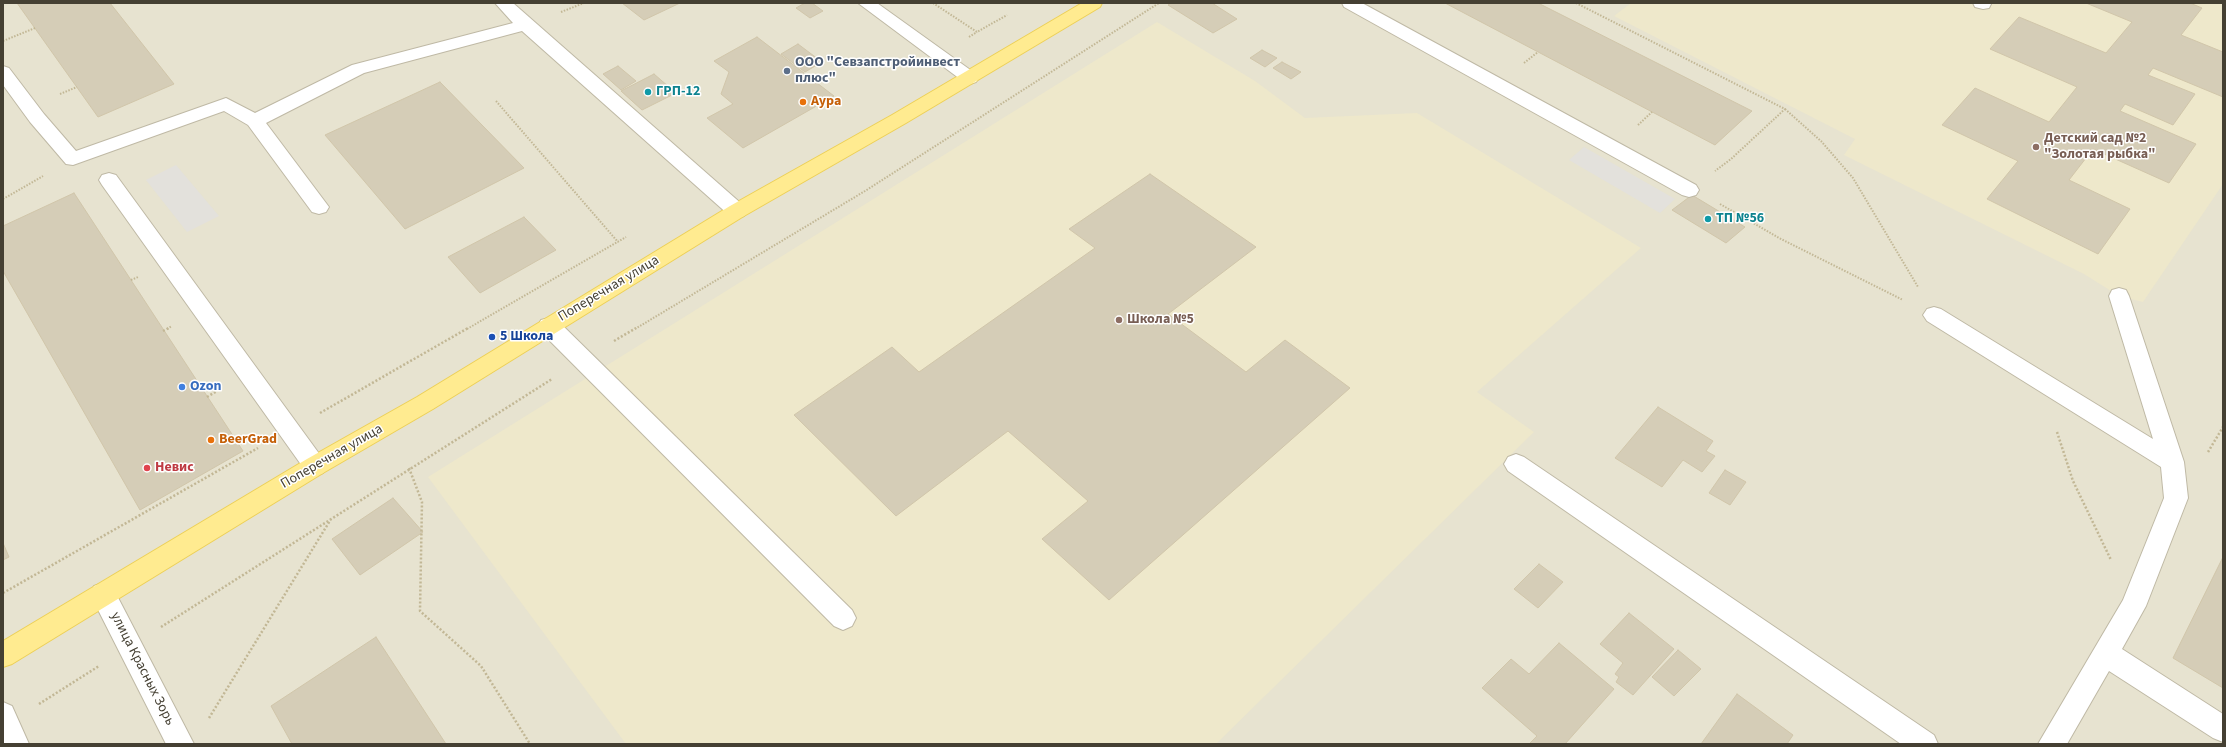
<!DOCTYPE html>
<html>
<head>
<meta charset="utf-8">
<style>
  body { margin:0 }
  #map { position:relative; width:2226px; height:747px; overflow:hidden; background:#f3f0e3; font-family:"Source Sans 3",sans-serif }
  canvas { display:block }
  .frame { position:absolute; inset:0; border:4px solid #454033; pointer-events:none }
</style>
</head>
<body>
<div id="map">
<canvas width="2226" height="747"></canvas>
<div class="frame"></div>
</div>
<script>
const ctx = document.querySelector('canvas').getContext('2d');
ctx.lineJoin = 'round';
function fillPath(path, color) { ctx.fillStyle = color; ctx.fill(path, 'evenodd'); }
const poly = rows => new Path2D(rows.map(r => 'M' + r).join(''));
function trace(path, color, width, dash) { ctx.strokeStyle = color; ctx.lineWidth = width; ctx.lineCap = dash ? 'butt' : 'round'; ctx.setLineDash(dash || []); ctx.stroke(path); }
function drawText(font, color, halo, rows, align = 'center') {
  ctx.font = font + ' "Source Sans 3",sans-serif'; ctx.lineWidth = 3; ctx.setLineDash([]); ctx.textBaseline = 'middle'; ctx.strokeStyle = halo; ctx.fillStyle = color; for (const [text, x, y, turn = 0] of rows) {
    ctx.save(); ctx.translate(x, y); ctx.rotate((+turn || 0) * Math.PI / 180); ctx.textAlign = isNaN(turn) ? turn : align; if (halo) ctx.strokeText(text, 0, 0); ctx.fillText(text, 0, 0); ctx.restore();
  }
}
fillPath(poly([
  [3,3,2223,3,2223,744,3,744]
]), '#e7e3d0');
fillPath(poly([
  [1631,3,2223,3,2223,184,2143,302,2119,296,2084,274,1844,155,1855,139,1614,16],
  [1157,22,1255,81,1305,118,1417,113,1641,248,1477,392,1534,432,1216,744,626,744,428,477]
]), '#eee8cb');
fillPath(poly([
  [1584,147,1675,199,1660,213,1569,160],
  [176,165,219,216,187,232,146,180]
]), '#e3e1dc');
const building = poly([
  [17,3,110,3,174,84,98,117,17,3],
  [622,3,680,3,644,20,622,3],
  [805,3,812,3,823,11,810,18,796,8,805,3],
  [1171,3,1212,3,1237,19,1213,33,1168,5,1171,3],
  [1445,3,1538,3,1752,111,1715,145,1445,3],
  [2086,3,2190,3,2202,8,2181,35,2223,52,2223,97,2153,68,2148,75,2195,94,2173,125,2125,104,2120,111,2196,144,2169,183,2093,149,2069,180,2130,209,2098,254,1987,199,2018,161,1942,125,1975,88,2049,122,2077,87,1990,49,2019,17,2106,53,2132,22,2086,3],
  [757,37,834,96,743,148,707,118,733,104,721,94,729,72,714,61,757,37],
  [798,44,822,62,805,72,781,54,798,44],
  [1262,50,1277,58,1265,67,1250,58,1262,50],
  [1282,62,1301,72,1291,79,1273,68,1282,62],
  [618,66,636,81,621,90,603,74,618,66],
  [654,74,676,93,642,110,621,91,654,74],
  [440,82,524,168,405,229,325,135,440,82],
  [1150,174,1256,247,1168,314,1246,372,1285,340,1350,388,1109,600,1042,539,1088,501,1008,431,896,516,794,415,892,347,919,372,1095,248,1069,229,1150,174],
  [74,193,243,451,140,510,3,271,3,226,74,193],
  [1692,195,1745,227,1726,243,1672,210,1692,195],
  [524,217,556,250,480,293,448,257,524,217],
  [1658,407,1713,441,1706,451,1715,456,1702,472,1683,460,1662,487,1615,458,1658,407],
  [1725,470,1746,482,1730,505,1709,493,1725,470],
  [393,498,423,532,360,575,332,539,393,498],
  [3,543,9,557,3,560,3,543],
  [2223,557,2223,688,2173,658,2223,557],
  [1539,564,1563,582,1538,608,1514,589,1539,564],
  [1629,613,1674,649,1633,695,1616,682,1619,677,1615,674,1623,663,1600,644,1629,613],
  [376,637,446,744,292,744,271,706,376,637],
  [1559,643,1614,689,1565,744,1529,744,1537,736,1482,688,1511,659,1529,674,1559,643],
  [1678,650,1701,669,1674,696,1652,677,1678,650],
  [1737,694,1793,735,1787,744,1701,744,1737,694]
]);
fillPath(building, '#d5cdb7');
trace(building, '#d1c6aa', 1);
const minor = poly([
  [495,3,513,3,744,206,747,211,744,216,737,218,730,216,522,31,364,73,266,123,329,207,326,212,319,214,312,212,248,125,224,111,73,165,66,164,30,122,3,85,3,66,9,68,44,114,76,151,226,98,255,113,352,65,513,23,495,3],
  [858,3,877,3,976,74,979,78,976,82,970,84,964,82,858,3],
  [1342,3,1362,3,1696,185,1699,190,1696,195,1689,197,1682,195,1344,7,1342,3],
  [1973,3,1991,3,1991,4,1989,8,1983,9,1975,7,1973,3],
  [109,173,116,175,323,459,327,466,323,473,315,476,307,473,102,185,99,180,102,175,109,173],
  [2119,288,2126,290,2129,296,2184,462,2188,498,2146,606,2122,649,2223,714,2223,742,2213,738,2109,671,2067,744,2038,744,2123,600,2164,498,2161,467,1927,321,1923,315,1927,309,1934,307,1941,309,2153,439,2109,296,2112,290,2119,288],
  [549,318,557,320,852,610,856,618,852,626,843,630,834,626,541,332,538,326,541,320,549,318],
  [1516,454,1524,457,1934,735,1938,744,1901,744,1508,471,1504,464,1508,457,1516,454],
  [103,583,112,586,194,744,166,744,90,594,94,586,103,583],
  [3,702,12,706,29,744,3,744,3,702]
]);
const major = poly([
  [1082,3,1102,3,1100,7,906,123,744,216,433,409,323,473,12,664,3,667,3,641,307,459,417,397,730,206,892,115,1082,3]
]);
trace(minor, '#bfb9a5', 2);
trace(major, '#edd057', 2);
trace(poly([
  [933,3,977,32,1007,15],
  [1576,3,1785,109,1731,159,1715,171],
  [561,12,584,3],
  [969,37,977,32],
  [3,41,35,28],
  [1524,63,1538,52],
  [60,94,77,87],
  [496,101,618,242],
  [1785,109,1821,141,1853,178,1918,287],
  [1638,125,1652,112],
  [3,199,43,176],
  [1720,204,1779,238,1903,300],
  [131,280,138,277],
  [167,329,172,326],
  [467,329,626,237],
  [635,329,865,191,1159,3]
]), '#c2b795', 2, [1.5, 1.5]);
trace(poly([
  [163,331,169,328],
  [614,341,636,328],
  [207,397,217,391],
  [320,413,468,328],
  [2057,432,2073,481,2111,560],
  [2208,452,2223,427],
  [409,468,422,502,420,611,481,666,530,744],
  [3,593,258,448],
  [161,627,552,379],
  [39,704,99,666],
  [209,718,331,519]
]), '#c2b795', 2.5, [2, 2]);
fillPath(minor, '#fff');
fillPath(major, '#ffeb90');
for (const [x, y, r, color] of [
  [787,71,4,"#5c6f8a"],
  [648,92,4,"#0f9aa8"],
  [803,102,4,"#e8710a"],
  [2036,147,4,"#8d6e63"],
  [1708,219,4,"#0f9aa8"],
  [1119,320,4,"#8d6e63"],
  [492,337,4,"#1a4fb4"],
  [182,387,4,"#3f7fe0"],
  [211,440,4,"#e8710a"],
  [147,468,4,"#e0444e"]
]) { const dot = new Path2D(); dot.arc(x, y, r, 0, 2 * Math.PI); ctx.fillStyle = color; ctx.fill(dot); trace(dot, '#fff', 1.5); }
drawText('bold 14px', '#4e5e75', '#fff', [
  ["ООО \"Севзапстройинвест",795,63],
  ["плюс\"",795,79]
], 'left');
drawText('bold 14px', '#0d838f', '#fff', [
  ["ГРП-12",656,92],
  ["ТП №56",1716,219]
], 'left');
drawText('bold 14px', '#c56008', '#fff', [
  ["Аура",811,102],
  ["BeerGrad",219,440]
], 'left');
drawText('bold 14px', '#785e54', '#fff', [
  ["Детский сад №2",2044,139],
  ["\"Золотая рыбка\"",2044,155],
  ["Школа №5",1127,320]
], 'left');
drawText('14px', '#454033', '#fff', [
  ["Поперечная улица",609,289,-31],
  ["Поперечная улица",332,457,-30],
  ["улица Красных Зорь",142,669,63]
]);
drawText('bold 14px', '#164399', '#fff', [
  ["5 Школа",500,337]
], 'left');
drawText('bold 14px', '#366cbe', '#fff', [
  ["Ozon",190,387]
], 'left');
drawText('bold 14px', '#be3a42', '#fff', [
  ["Невис",155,468]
], 'left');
</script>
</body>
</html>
